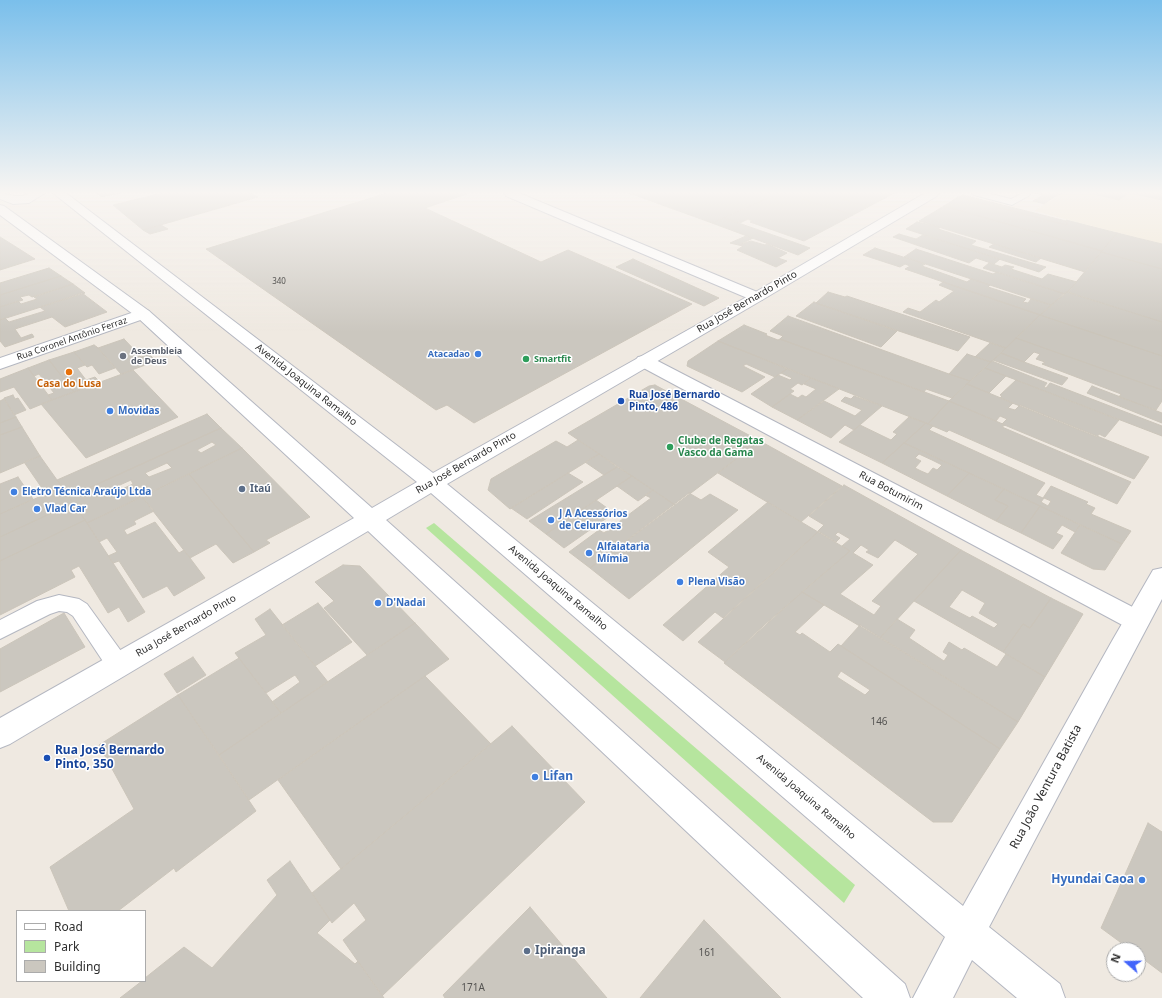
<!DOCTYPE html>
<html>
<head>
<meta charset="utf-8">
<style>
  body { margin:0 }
  #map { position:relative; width:1162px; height:998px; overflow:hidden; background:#efe9e1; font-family:"Noto Sans",sans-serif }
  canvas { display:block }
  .legend { position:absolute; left:16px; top:910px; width:130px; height:72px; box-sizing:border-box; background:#fff; border:1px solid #ababab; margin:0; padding:5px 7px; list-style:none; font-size:12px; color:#2e2e2e }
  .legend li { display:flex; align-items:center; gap:8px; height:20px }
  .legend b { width:20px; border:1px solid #ababab }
  .north { position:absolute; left:1106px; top:942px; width:40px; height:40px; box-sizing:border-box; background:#fff; border:1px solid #ababab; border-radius:50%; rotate:290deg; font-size:11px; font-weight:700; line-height:16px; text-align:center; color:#2e2e2e }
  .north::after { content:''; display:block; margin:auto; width:14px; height:18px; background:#4264fb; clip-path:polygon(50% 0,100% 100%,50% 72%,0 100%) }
</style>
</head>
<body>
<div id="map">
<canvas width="1162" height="998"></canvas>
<ul class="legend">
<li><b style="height:5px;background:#fff"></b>Road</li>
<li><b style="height:11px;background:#b6e59e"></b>Park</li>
<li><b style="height:11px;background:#cbc7bf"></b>Building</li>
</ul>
<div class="north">N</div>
</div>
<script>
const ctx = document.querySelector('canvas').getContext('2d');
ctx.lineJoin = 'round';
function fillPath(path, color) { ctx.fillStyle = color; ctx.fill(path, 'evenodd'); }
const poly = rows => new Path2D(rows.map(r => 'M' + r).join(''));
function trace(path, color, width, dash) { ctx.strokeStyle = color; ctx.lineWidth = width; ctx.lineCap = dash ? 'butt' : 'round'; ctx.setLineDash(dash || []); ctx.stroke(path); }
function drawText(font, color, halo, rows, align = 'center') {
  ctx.font = font + ' "Noto Sans",sans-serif'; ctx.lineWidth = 3; ctx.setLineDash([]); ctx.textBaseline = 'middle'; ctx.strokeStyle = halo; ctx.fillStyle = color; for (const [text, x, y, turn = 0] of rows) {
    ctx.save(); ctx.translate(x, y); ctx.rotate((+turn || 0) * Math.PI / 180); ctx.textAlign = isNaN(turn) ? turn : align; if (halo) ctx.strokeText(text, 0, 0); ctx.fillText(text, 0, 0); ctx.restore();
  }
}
fillPath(poly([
  [1062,193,1162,193,1162,244,1034,211]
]), '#f0e6d1');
fillPath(poly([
  [434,523,855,885,844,903,426,528]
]), '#b6e59e');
const building = poly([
  [96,193,120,193,102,197,96,193],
  [162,193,250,193,258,197,143,230,113,205,162,193],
  [387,193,463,193,467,194,425,208,541,262,568,250,692,304,474,423,447,405,436,410,206,249,387,193],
  [629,193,779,193,712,223,629,193],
  [779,193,783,193,853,215,804,241,750,222,752,221,748,219,740,223,724,218,779,193],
  [783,193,822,193,868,207,853,215,783,193],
  [822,193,895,193,868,207,822,193],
  [1035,193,1062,193,1054,197,1035,193],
  [1090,193,1129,193,1119,200,1090,193],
  [1130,193,1162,193,1162,200,1130,193],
  [963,195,1066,221,1067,225,958,197,963,195],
  [1043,195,1045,195,1054,197,1044,204,1033,201,1043,195],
  [958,197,1067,225,1066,220,1117,233,1102,251,944,206,958,197],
  [944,206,1007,224,1102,251,1085,272,919,221,944,206],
  [724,218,799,244,810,248,798,255,712,223,724,218],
  [917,222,941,227,938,229,976,241,971,245,1046,267,1039,272,906,229,917,222],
  [161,225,168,229,150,234,143,230,161,225],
  [1117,233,1162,244,1162,269,1101,252,1117,233],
  [899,234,916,239,923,235,1000,259,994,264,976,258,969,263,893,237,899,234],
  [746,236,753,238,741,244,751,241,765,245,767,244,787,253,778,258,787,261,776,267,737,250,743,246,730,243,746,236],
  [0,237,13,245,35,259,0,270,0,237],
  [994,244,1041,258,1036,262,989,247,994,244],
  [875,248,925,264,922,266,967,282,971,279,990,285,988,287,1026,299,1023,302,1028,303,1031,299,1052,305,1040,315,905,269,910,266,905,264,900,267,863,255,875,248],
  [916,249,993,274,997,272,1065,294,1051,305,904,257,916,249],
  [1101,252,1162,269,1162,322,1068,292,1101,252],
  [633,259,719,298,704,306,616,267,633,259],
  [989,263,1002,267,1005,265,1014,267,1011,269,1042,279,1048,274,1077,282,1065,294,983,268,989,263],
  [49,268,61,276,0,295,0,283,49,268],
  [61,276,73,284,32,297,29,295,20,297,23,300,0,307,0,295,61,276],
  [943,282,1040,315,1006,348,903,312,908,308,920,312,936,300,939,302,954,291,939,285,943,282],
  [73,284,85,293,0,320,0,307,18,301,21,304,37,299,34,297,73,284],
  [828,292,845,297,847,296,970,337,958,351,816,303,828,292],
  [1066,292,1162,322,1162,356,1040,315,1066,292],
  [82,293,107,312,65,327,52,317,15,329,21,338,32,334,34,337,5,347,0,341,0,320,5,318,9,322,45,311,40,307,82,293],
  [814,302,816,303,897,331,881,347,796,316,814,302],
  [1040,315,1162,356,1162,390,1016,338,1040,315],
  [788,316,949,374,970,381,952,398,926,389,924,392,780,339,783,336,770,331,788,316],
  [744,325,767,334,765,335,778,340,780,339,949,401,928,424,718,341,744,325],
  [1016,338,1162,390,1162,401,1156,410,1119,397,1121,394,1042,364,1045,362,1036,359,1040,354,1034,352,1024,362,1001,353,1016,338],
  [124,339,141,357,149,354,156,361,121,374,98,348,124,339],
  [718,341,756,356,787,369,775,377,746,364,743,366,765,377,742,392,687,366,688,361,718,341],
  [990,343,1006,348,991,362,975,357,990,343],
  [94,345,97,347,115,368,99,374,92,365,87,367,74,352,94,345],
  [74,352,85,365,77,368,86,380,95,377,100,382,74,392,49,360,74,352],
  [1001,353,1024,362,1068,378,1062,385,993,360,1001,353],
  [967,354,991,362,970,381,949,374,967,354],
  [49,360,74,392,52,400,48,395,54,393,39,374,34,376,28,368,49,360],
  [992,361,1047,383,1044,387,1046,388,1050,383,1162,426,1162,436,985,368,992,361],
  [28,368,52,400,30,409,14,387,0,392,0,379,28,368],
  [985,368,1006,376,989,393,967,384,985,368],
  [787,369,811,378,802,385,798,383,790,389,794,391,772,407,751,394,778,375,790,380,792,378,781,373,787,369],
  [133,370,178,417,86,458,41,404,133,370],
  [811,378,839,389,797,420,772,407,790,394,798,398,802,395,806,397,816,389,804,384,811,378],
  [1016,380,1119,420,1105,437,1099,434,1097,437,1000,398,1002,396,1000,395,1016,380],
  [967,384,1013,403,1008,408,1015,410,1020,405,1149,457,1134,479,1002,424,1007,419,1000,416,996,421,949,401,967,384],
  [655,385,760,441,675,505,568,433,649,386,655,385],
  [1092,386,1162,413,1162,423,1087,393,1092,386],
  [13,395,15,399,18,398,26,410,14,415,4,398,13,395],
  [854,396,882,406,854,430,845,425,831,438,797,420,824,401,855,416,862,410,841,401,845,397,851,399,854,396],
  [4,399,16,417,0,423,0,401,4,399],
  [949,401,1005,425,1002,427,1131,482,1117,504,949,430,947,432,928,424,949,401],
  [207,414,221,428,69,497,57,480,207,414],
  [16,417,22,427,0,435,0,423,16,417],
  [909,417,926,423,882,463,839,442,860,425,891,440,897,434,893,432,909,417],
  [926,423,933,426,929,430,1045,483,1036,495,1043,498,1051,486,1088,502,1086,504,1095,508,1091,514,1131,531,1122,544,904,443,926,423],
  [1044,498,1051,501,1048,506,1041,502,1044,498],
  [22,427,40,456,0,473,0,435,22,427],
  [221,428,242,448,87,523,69,497,221,428],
  [212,442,216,445,201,453,197,450,212,442],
  [167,463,172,468,149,477,145,473,167,463],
  [131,480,133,484,105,497,102,493,131,480],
  [578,440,599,454,510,509,488,490,491,479,556,441,567,447,578,440],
  [760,441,798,462,842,486,801,522,718,473,760,441],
  [904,443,935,457,969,473,947,496,882,463,904,443],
  [919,454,932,460,942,465,937,470,933,468,928,474,921,471,915,468,921,461,915,458,919,454],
  [242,448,310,517,266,540,270,543,254,552,189,474,242,448],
  [599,454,617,467,604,475,585,462,599,454],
  [40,456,62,487,46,494,24,462,40,456],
  [617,467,632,476,546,534,529,521,617,467],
  [568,473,583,482,527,519,511,508,568,473],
  [969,473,1004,489,995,500,1008,506,996,521,947,496,969,473],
  [189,474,254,552,233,563,216,544,190,558,142,497,189,474],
  [632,476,653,490,638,501,617,486,632,476],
  [18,477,33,499,0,514,0,484,18,477],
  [844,485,961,550,880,638,802,592,850,551,842,546,850,539,838,532,835,535,840,538,836,542,818,531,824,525,809,516,844,485],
  [895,540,918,554,872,601,881,606,874,615,840,594,873,565,853,553,861,545,869,550,866,552,878,558,895,540],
  [62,487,73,503,0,537,0,514,62,487],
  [1004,489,1040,506,1021,533,996,521,1008,506,995,500,1004,489],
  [653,490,675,505,590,568,569,552,599,530,604,533,651,498,645,495,653,490],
  [689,493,701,500,710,494,738,510,629,599,590,568,689,493],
  [142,497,154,511,134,521,136,524,124,530,127,535,155,522,179,553,184,550,205,578,174,596,167,586,143,598,119,561,113,563,108,556,117,552,107,538,99,542,87,523,142,497],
  [596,500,614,513,564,548,546,534,596,500],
  [768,502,818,532,723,618,715,612,683,641,663,625,729,567,708,552,768,502],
  [73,503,85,520,0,561,0,537,73,503],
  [1040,506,1080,525,1075,532,1062,525,1056,533,1063,536,1053,549,1021,533,1040,506],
  [85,520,145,612,128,622,119,607,108,613,79,566,71,570,75,577,0,615,0,561,85,520],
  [1080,525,1122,544,1105,570,1093,569,1061,553,1080,525],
  [818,532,850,551,763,626,725,662,698,642,818,532],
  [961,550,1051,598,1030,628,1023,624,1003,652,914,601,961,550],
  [962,590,985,603,979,613,998,624,994,628,972,616,970,618,949,607,962,590],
  [343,565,360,566,415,623,367,655,324,608,334,601,315,582,343,565],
  [802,592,824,605,795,632,800,635,802,633,830,652,838,644,1000,749,952,822,933,822,724,663,802,592],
  [841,671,870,690,865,695,837,677,841,671],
  [1051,598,1083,614,1045,677,1003,652,1023,624,1030,628,1051,598],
  [318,603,352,642,315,666,282,625,318,603],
  [270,609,328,682,281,713,272,702,300,682,295,675,266,693,235,653,266,635,255,619,270,609],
  [64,613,85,647,0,692,0,649,64,613],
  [897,619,915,630,909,638,944,661,948,655,943,652,949,642,962,650,964,648,997,667,1006,654,1045,677,1018,722,880,638,897,619],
  [415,623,449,659,249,800,219,755,415,623],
  [860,625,1018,722,1000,749,841,646,860,625],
  [193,657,206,675,177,693,164,674,193,657],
  [239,658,281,713,219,755,178,695,239,658],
  [425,676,491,744,341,869,278,780,425,676],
  [178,695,256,811,176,872,174,868,118,911,69,911,50,867,134,809,99,745,178,695],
  [512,726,585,802,382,996,343,940,366,920,354,903,332,923,312,893,512,726],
  [1148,823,1162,832,1162,973,1138,955,1138,950,1131,950,1101,928,1148,823],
  [290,861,330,920,317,933,355,964,358,961,384,998,120,998,142,981,145,981,145,978,184,947,212,968,277,895,267,880,290,861],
  [530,907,607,998,445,998,443,995,530,907],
  [704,920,769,986,781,998,640,998,704,920]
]);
fillPath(building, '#cbc7bf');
trace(building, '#cbc5ba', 1);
const lane = poly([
  [972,193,987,193,1011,199,1023,193,1029,193,1030,195,1012,205,974,195,972,193],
  [59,595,79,599,87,604,126,658,129,665,126,672,118,675,110,672,73,616,67,612,59,611,50,614,0,639,0,620,37,601,59,595]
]);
const street = poly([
  [504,193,519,193,762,294,765,297,762,300,752,300,506,196,504,193],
  [143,309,149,311,151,314,149,317,0,369,0,358,143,309],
  [644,356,650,357,1146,614,1150,621,1146,628,1137,631,1128,628,638,365,635,361,638,357,644,356]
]);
const secondary = poly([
  [0,193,15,196,23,196,30,193,45,193,29,203,13,204,0,199,0,193],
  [53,193,66,193,433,473,752,294,925,193,939,193,937,196,762,300,447,484,963,906,1112,641,1153,570,1162,568,1162,599,989,927,1060,984,1065,998,1017,998,972,960,953,998,913,998,945,937,431,493,386,520,905,984,910,998,863,998,368,531,10,744,0,748,0,718,354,518,137,317,0,215,0,205,4,206,149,311,372,508,417,482,53,193]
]);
trace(lane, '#b4b7c1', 2);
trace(street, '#b4b7c1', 2);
trace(secondary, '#b4b7c1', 2);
fillPath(lane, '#fff');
fillPath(street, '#fff');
fillPath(secondary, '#fff');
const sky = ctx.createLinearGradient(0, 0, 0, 332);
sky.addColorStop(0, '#7abfeb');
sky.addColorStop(0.58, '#f8f5f2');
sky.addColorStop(1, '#f8f5f200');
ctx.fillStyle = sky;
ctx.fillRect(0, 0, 1162, 332);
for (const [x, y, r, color] of [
  [478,354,4,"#3f7fe0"],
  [123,356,4,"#6b7280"],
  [526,359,4,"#2e9e5b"],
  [69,372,4,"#e8710a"],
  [621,401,4,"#1a4fb4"],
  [110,411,4,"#3f7fe0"],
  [670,447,4,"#2e9e5b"],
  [242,489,4,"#5c6f8a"],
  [14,492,4,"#3f7fe0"],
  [37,509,4,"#3f7fe0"],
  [551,520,4,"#3f7fe0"],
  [589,553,4,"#3f7fe0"],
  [680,582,4,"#3f7fe0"],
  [378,603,4,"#3f7fe0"],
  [47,758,4,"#1a4fb4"],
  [535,777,4,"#3f7fe0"],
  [1142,880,4,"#3f7fe0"],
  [527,951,4,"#5c6f8a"]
]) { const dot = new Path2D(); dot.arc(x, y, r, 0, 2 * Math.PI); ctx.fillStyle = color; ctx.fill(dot); trace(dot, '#fff', 1.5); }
drawText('8px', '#555452', null, [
  ["340",279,282]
]);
drawText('9px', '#2e2e2e', '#fff', [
  ["Rua Coronel Antônio Ferraz",72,339,-19]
]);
drawText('bold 9px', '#5b616d', '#fff', [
  ["Assembleia",131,351],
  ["de Deus",131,361]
], 'left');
drawText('bold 9px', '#366cbe', '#fff', [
  ["Atacadao",470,354]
], 'right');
drawText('bold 9px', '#27864d', '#fff', [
  ["Smartfit",534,359]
], 'left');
drawText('10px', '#2e2e2e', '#fff', [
  ["Rua José Bernardo Pinto",747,302,-30],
  ["Avenida Joaquina Ramalho",306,385,38],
  ["Rua José Bernardo Pinto",466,463,-30],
  ["Rua Botumirim",891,491,28],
  ["Avenida Joaquina Ramalho",558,588,40],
  ["Rua José Bernardo Pinto",186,626,-30],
  ["Avenida Joaquina Ramalho",806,797,40]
]);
drawText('bold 10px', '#c56008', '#fff', [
  ["Casa do Lusa",69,384]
]);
drawText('bold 10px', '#164399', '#fff', [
  ["Rua José Bernardo",629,395],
  ["Pinto, 486",629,407]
], 'left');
drawText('bold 10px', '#366cbe', '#fff', [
  ["Movidas",118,411],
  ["Eletro Técnica Araújo Ltda",22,492],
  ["Vlad Car",45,509],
  ["J A Acessórios",559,514],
  ["de Celurares",559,526],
  ["Alfaiataria",597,547],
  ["Mímia",597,559],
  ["Plena Visão",688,582],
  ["D'Nadai",386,603]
], 'left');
drawText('bold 10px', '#27864d', '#fff', [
  ["Clube de Regatas",678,441],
  ["Vasco da Gama",678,453]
], 'left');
drawText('bold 10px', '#4e5e75', '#fff', [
  ["Itaú",250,489]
], 'left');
drawText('10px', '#555452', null, [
  ["146",879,722],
  ["161",707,953],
  ["171A",473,988]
]);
drawText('bold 12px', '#164399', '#fff', [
  ["Rua José Bernardo",55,751],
  ["Pinto, 350",55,765]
], 'left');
drawText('bold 12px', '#366cbe', '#fff', [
  ["Lifan",543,777],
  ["Hyundai Caoa",1134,880,"right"]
], 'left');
drawText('12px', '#2e2e2e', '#fff', [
  ["Rua João Ventura Batista",1046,787,-62]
]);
drawText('bold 12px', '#4e5e75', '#fff', [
  ["Ipiranga",535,951]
], 'left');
</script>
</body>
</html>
